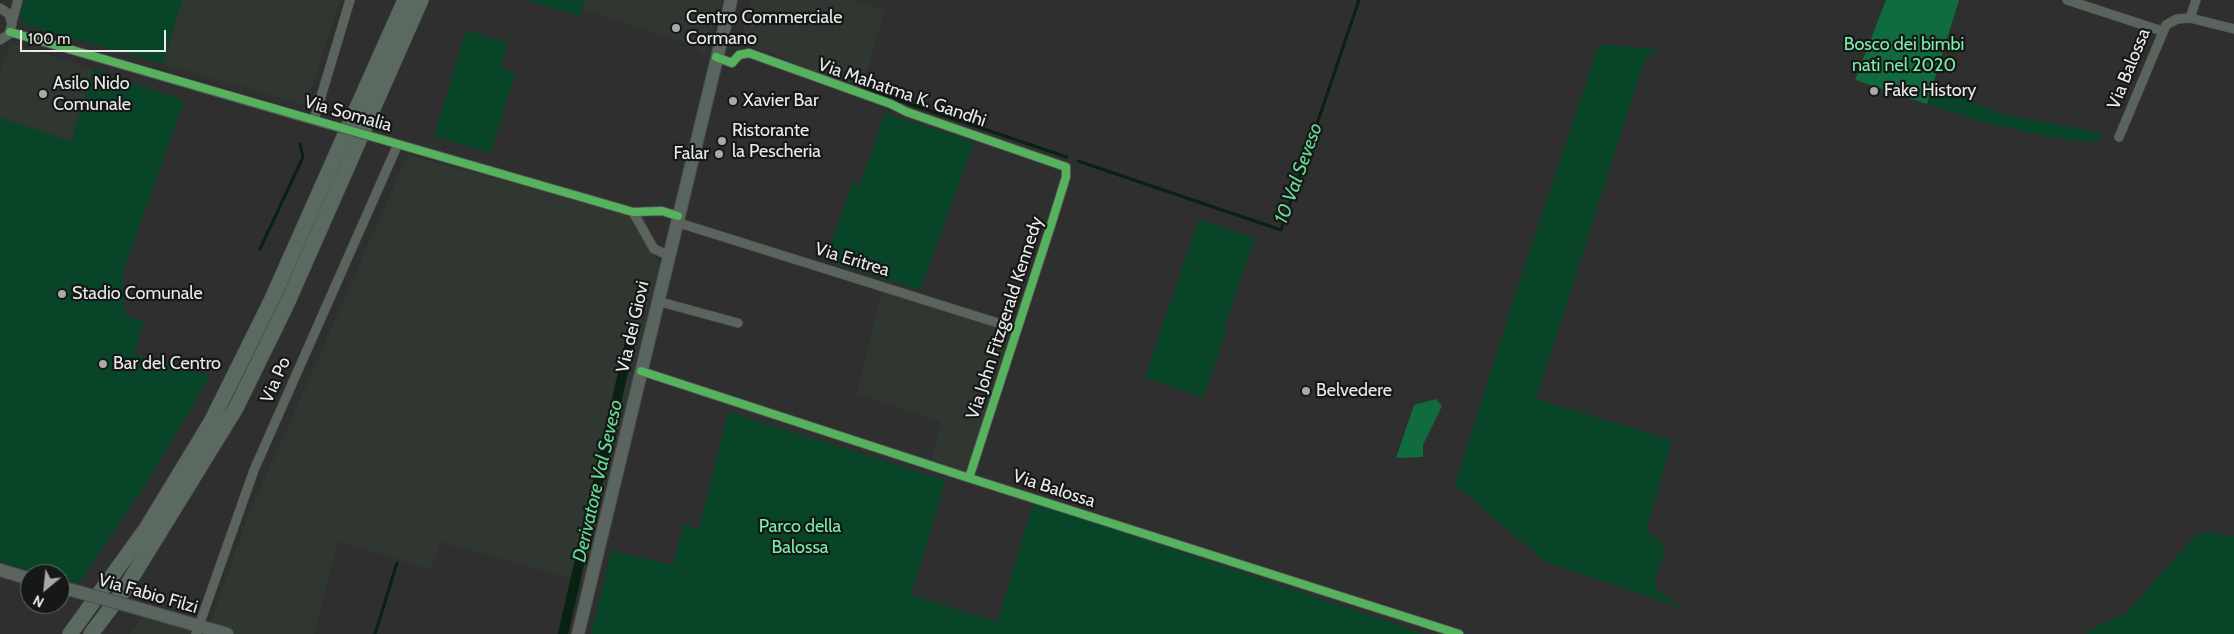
<!DOCTYPE html>
<html>
<head>
<meta charset="utf-8">
<style>
  body { margin:0 }
  #map { position:relative; width:2234px; height:634px; overflow:hidden; background:#2e2f2e; font-family:Cabin,sans-serif }
  canvas { display:block }
  .north { position:absolute; left:20px; top:564px; width:50px; height:50px; box-sizing:border-box; background:#161817; border:1px solid #6a6c6b; border-radius:50%; rotate:208deg; font-size:14px; font-weight:700; line-height:20px; text-align:center; color:#e9eae9 }
  .north::after { content:''; display:block; margin:auto; width:18px; height:22px; background:#a8a9a8; clip-path:polygon(50% 0,100% 100%,50% 72%,0 100%) }
  .scale { position:absolute; left:20px; top:30px; width:146px; height:22px; box-sizing:border-box; border:2px solid #e9eae9; border-top:0; padding-left:6px; font-size:15px; line-height:18px; white-space:nowrap; color:#e9eae9; -webkit-text-stroke:4px #161817; paint-order:stroke }
</style>
</head>
<body>
<div id="map">
<canvas width="2234" height="634"></canvas>
<div class="north">N</div>
<div class="scale">100 m</div>
</div>
<script>
const ctx = document.querySelector('canvas').getContext('2d');
ctx.lineJoin = 'round';
function fillPath(path, color) { ctx.fillStyle = color; ctx.fill(path, 'evenodd'); }
const poly = rows => new Path2D(rows.map(r => 'M' + r).join(''));
function trace(path, color, width, dash) { ctx.strokeStyle = color; ctx.lineWidth = width; ctx.lineCap = dash ? 'butt' : 'round'; ctx.setLineDash(dash || []); ctx.stroke(path); }
function drawText(font, color, halo, rows, align = 'center') {
  ctx.font = font + ' Cabin,sans-serif'; ctx.lineWidth = 4.5; ctx.setLineDash([]); ctx.textBaseline = 'middle'; ctx.strokeStyle = halo; ctx.fillStyle = color; for (const [text, x, y, turn = 0] of rows) {
    ctx.save(); ctx.translate(x, y); ctx.rotate((+turn || 0) * Math.PI / 180); ctx.textAlign = isNaN(turn) ? turn : align; if (halo) ctx.strokeText(text, 0, 0); ctx.fillText(text, 0, 0); ctx.restore();
  }
}
fillPath(poly([
  [182,0,340,0,306,105,163,64],
  [585,0,723,0,705,56,694,46,582,9],
  [751,0,852,0,885,10,861,90,806,71,781,56,739,43],
  [13,44,93,69,71,141,0,118,0,71,9,47],
  [408,155,630,215,661,266,585,582,440,542,431,570,338,541,314,634,236,634,209,627,249,514],
  [882,290,1013,331,967,473,931,462,941,422,857,394],
  [143,614,193,628,191,634,130,634]
]), '#303731');
fillPath(poly([
  [25,0,182,0,163,64,25,25,20,14],
  [525,0,585,0,580,16],
  [466,30,508,43,501,69,515,73,491,153,434,136],
  [1602,44,1663,50,1657,51,1647,58,1641,71,1536,399,1672,440,1647,528,1648,533,1661,542,1665,553,1655,579,1656,589,1685,609,1546,562,1455,485,1510,310,1596,53],
  [93,69,184,101,123,273,124,314,144,322,134,353,210,376,146,484,79,583,60,578,60,574,44,574,0,562,0,118,71,141],
  [1933,84,2001,114,2102,133,2099,141,2089,142,2048,137,1983,122,1927,104],
  [885,113,974,142,920,290,825,260,853,182,860,184],
  [1199,219,1255,239,1223,331,1226,332,1203,398,1145,377],
  [728,412,946,480,911,595,997,622,1034,502,1425,634,591,634,611,551,673,565,684,524,699,529],
  [2209,532,2234,537,2234,634,2086,634,2099,625,2127,613,2193,538,2199,534]
]), '#084528');
fillPath(poly([
  [1886,0,1959,0,1927,104,1855,80],
  [1436,399,1442,406,1423,445,1423,457,1396,458,1414,405]
]), '#106c3f');
trace(poly([
  [862,88,1067,157],
  [1078,161,1281,230,1359,0],
  [260,249,303,157,300,144],
  [375,634,397,563]
]), '#072112', 3);
trace(poly([
  [563,634,633,329]
]), '#072112', 10);
const street = poly([
  [2067,0,2162,31],
  [0,8,9,14,12,24,9,34,0,40],
  [2190,18,2196,0],
  [12,22,18,0],
  [10,32,323,123],
  [716,57,732,63,739,55,749,53,891,104,907,112,1066,167,1066,177,1052,222,969,478],
  [314,120,350,0],
  [2119,137,2166,25,2177,19,2190,18,2234,29],
  [384,140,633,212,662,211,678,216],
  [633,212,654,249,668,255],
  [676,222,1017,329],
  [657,301,738,323],
  [641,371,969,478,1459,634],
  [196,634,254,470,398,144]
]);
const secondary = poly([
  [0,570,30,579],
  [133,607,227,634],
  [578,634,731,0]
]);
const highway = poly([
  [70,634,146,529,211,422,271,301,405,0],
  [91,634,124,590,236,408,286,306,421,0]
]);
trace(street, '#4c4d4c', 10);
trace(secondary, '#4c4d4c', 14);
trace(highway, '#4c4d4c', 16);
trace(street, '#5a635c', 9);
trace(secondary, '#59655e', 12);
trace(highway, '#5b6a60', 15);
const streetBridge = poly([
  [323,123,384,140]
]);
const secondaryBridge = poly([
  [64,588,133,607]
]);
trace(streetBridge, '#4c4d4c', 10, []);
trace(secondaryBridge, '#4c4d4c', 14, []);
trace(streetBridge, '#5a635c', 9);
trace(secondaryBridge, '#59655e', 12);
trace(poly([
  [10,32,633,212,662,211,678,216],
  [716,57,732,63,739,55,749,53,891,104,907,112,1066,167,1066,177,1052,222,969,478],
  [641,371,969,478,1459,634]
]), '#56b35d', 8);
for (const [x, y, r, color] of [
  [676,28,5,"#a8a9a8"],
  [1874,91,5,"#a8a9a8"],
  [43,94,5,"#a8a9a8"],
  [733,101,5,"#a8a9a8"],
  [722,141,5,"#a8a9a8"],
  [719,154,5,"#a8a9a8"],
  [62,294,5,"#a8a9a8"],
  [103,364,5,"#a8a9a8"],
  [1306,391,5,"#a8a9a8"]
]) { const dot = new Path2D(); dot.arc(x, y, r, 0, 2 * Math.PI); ctx.fillStyle = color; ctx.fill(dot); trace(dot, '#161817', 2); }
drawText('18px', '#e9eae9', '#161817', [
  ["Centro Commerciale",686,18],
  ["Cormano",686,39],
  ["Asilo Nido",53,84],
  ["Comunale",53,105],
  ["Fake History",1884,91],
  ["Xavier Bar",743,101],
  ["Ristorante",732,131],
  ["la Pescheria",732,152],
  ["Falar",709,154,"right"],
  ["Stadio Comunale",72,294],
  ["Bar del Centro",113,364],
  ["Belvedere",1316,391]
], 'left');
drawText('18px', '#7af0a8', '#161817', [
  ["Bosco dei bimbi",1904,45],
  ["nati nel 2020",1904,66],
  ["Parco della",800,527],
  ["Balossa",800,548]
]);
drawText('18px', '#e9eae9', '#161817', [
  ["Via Balossa",2129,69,-68],
  ["Via Mahatma K. Gandhi",902,93,19],
  ["Via Somalia",348,114,16],
  ["Via Eritrea",852,260,17],
  ["Via John Fitzgerald Kennedy",1005,318,-72],
  ["Via dei Giovi",633,327,-77],
  ["Via Po",276,380,-66],
  ["Via Balossa",1054,489,18],
  ["Via Fabio Filzi",148,594,16]
]);
drawText('italic 19px', '#65dc95', '#161817', [
  ["10 Val Seveso",1299,173,-70],
  ["Derivatore Val Seveso",598,481,-77]
]);
</script>
</body>
</html>
